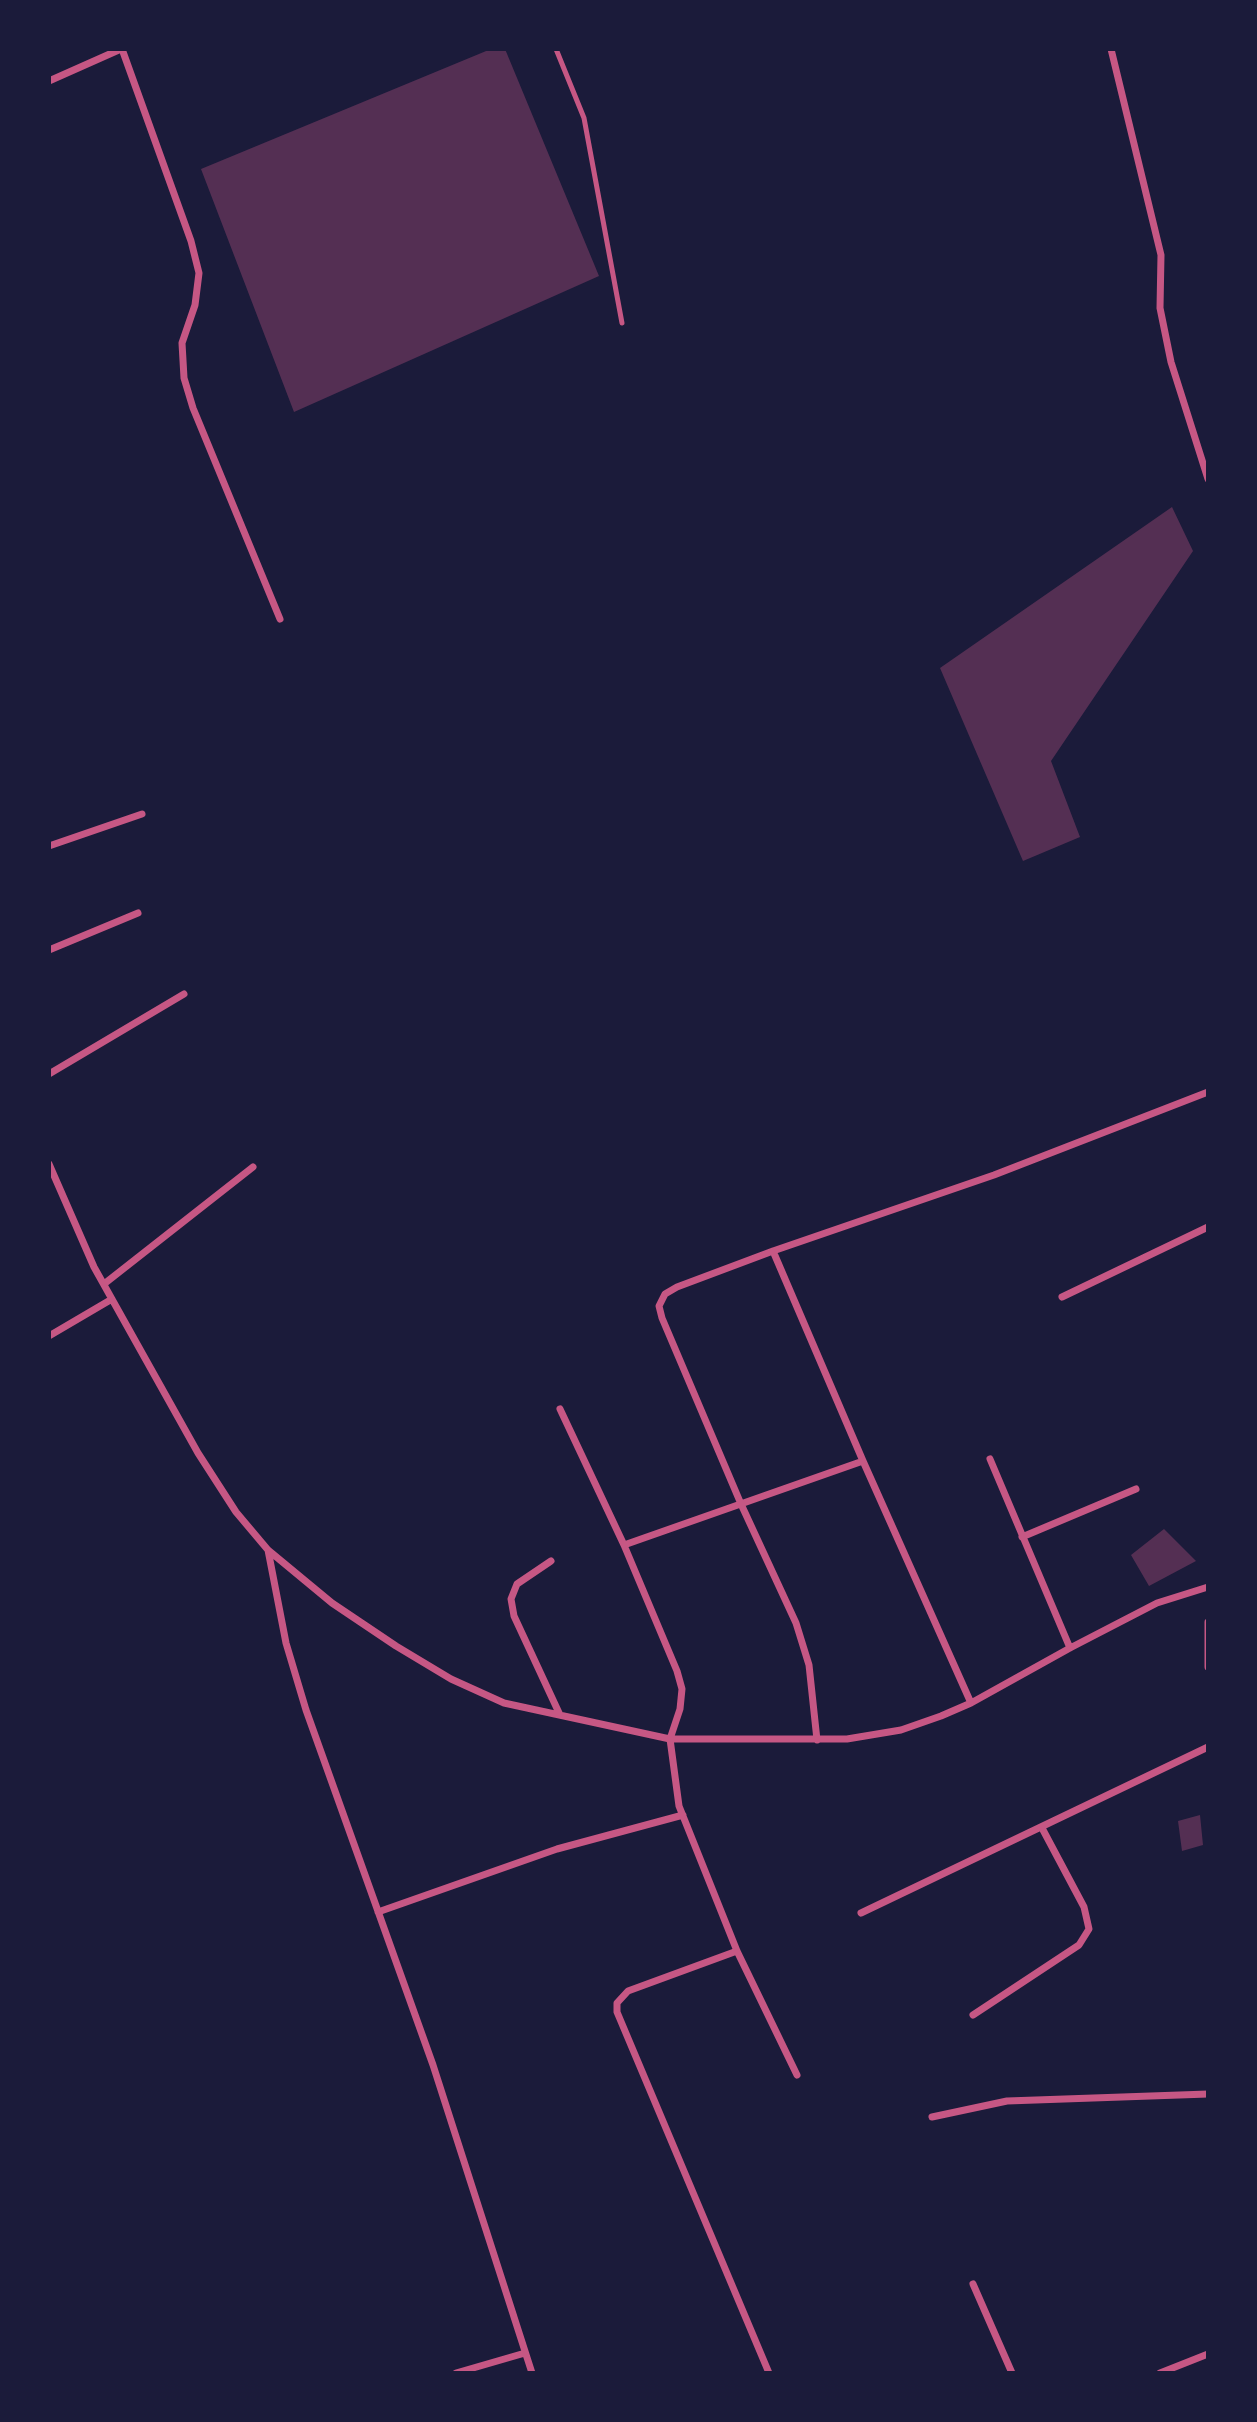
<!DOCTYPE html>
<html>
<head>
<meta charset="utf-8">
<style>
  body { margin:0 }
  #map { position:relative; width:1257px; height:2422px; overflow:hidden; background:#1b1b3a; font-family:"Nunito Sans",sans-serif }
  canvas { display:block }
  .frame { position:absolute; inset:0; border:51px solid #1b1b3a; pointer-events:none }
</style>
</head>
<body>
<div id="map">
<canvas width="1257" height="2422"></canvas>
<div class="frame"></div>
</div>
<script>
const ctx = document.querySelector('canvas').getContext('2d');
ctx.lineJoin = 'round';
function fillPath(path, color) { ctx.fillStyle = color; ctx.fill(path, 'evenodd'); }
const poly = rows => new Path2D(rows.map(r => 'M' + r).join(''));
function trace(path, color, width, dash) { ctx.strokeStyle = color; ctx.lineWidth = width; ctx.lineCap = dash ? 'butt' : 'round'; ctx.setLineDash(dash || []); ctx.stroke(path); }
fillPath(poly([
  [491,49,505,49,599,276,294,412,201,169],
  [1172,507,1193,551,1051,761,1080,837,1023,861,940,668],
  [1164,1529,1196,1561,1149,1586,1131,1555],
  [1200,1815,1203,1845,1182,1851,1178,1821]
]), '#542f53');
trace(poly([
  [556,49,584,118,622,323]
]), '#c65784', 5);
trace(poly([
  [122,49,191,241,199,273,195,305,182,343,184,378,193,408,280,619],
  [1111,49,1161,255,1160,308,1171,362,1208,479],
  [49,81,121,49],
  [49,846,142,814],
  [49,950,138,913],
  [49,1074,184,994],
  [49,1164,94,1267,198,1453,236,1512,268,1550,332,1603,396,1646,451,1679,504,1703,670,1739,847,1739,901,1730,941,1716,971,1703,1070,1648,1157,1603,1208,1587],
  [773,1251,863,1461,971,1703],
  [104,1284,253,1167],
  [1062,1297,1208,1227],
  [49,1336,112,1299],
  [560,1409,624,1545,677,1671,682,1689,680,1709,670,1739,679,1806,737,1951,797,2075],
  [990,1459,1070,1648],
  [1022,1537,1136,1489],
  [624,1545,863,1461],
  [268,1550,286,1643,306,1710,433,2065,532,2373],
  [551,1561,517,1584,511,1599,514,1616,560,1715],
  [1208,1622,1208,1667],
  [817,1740,809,1665,796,1623,741,1504,662,1318,659,1306,665,1294,677,1287,773,1251,994,1175,1208,1092],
  [378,1912,557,1849,683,1815],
  [861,1913,1208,1747],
  [737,1951,628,1991,617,2003,617,2012,769,2373],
  [973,2015,1079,1945,1089,1929,1084,1907,1042,1828],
  [932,2117,1007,2101,1208,2094],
  [973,2284,1012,2373],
  [456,2373,525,2353],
  [1160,2373,1208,2354]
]), '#c65784', 7);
</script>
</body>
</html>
